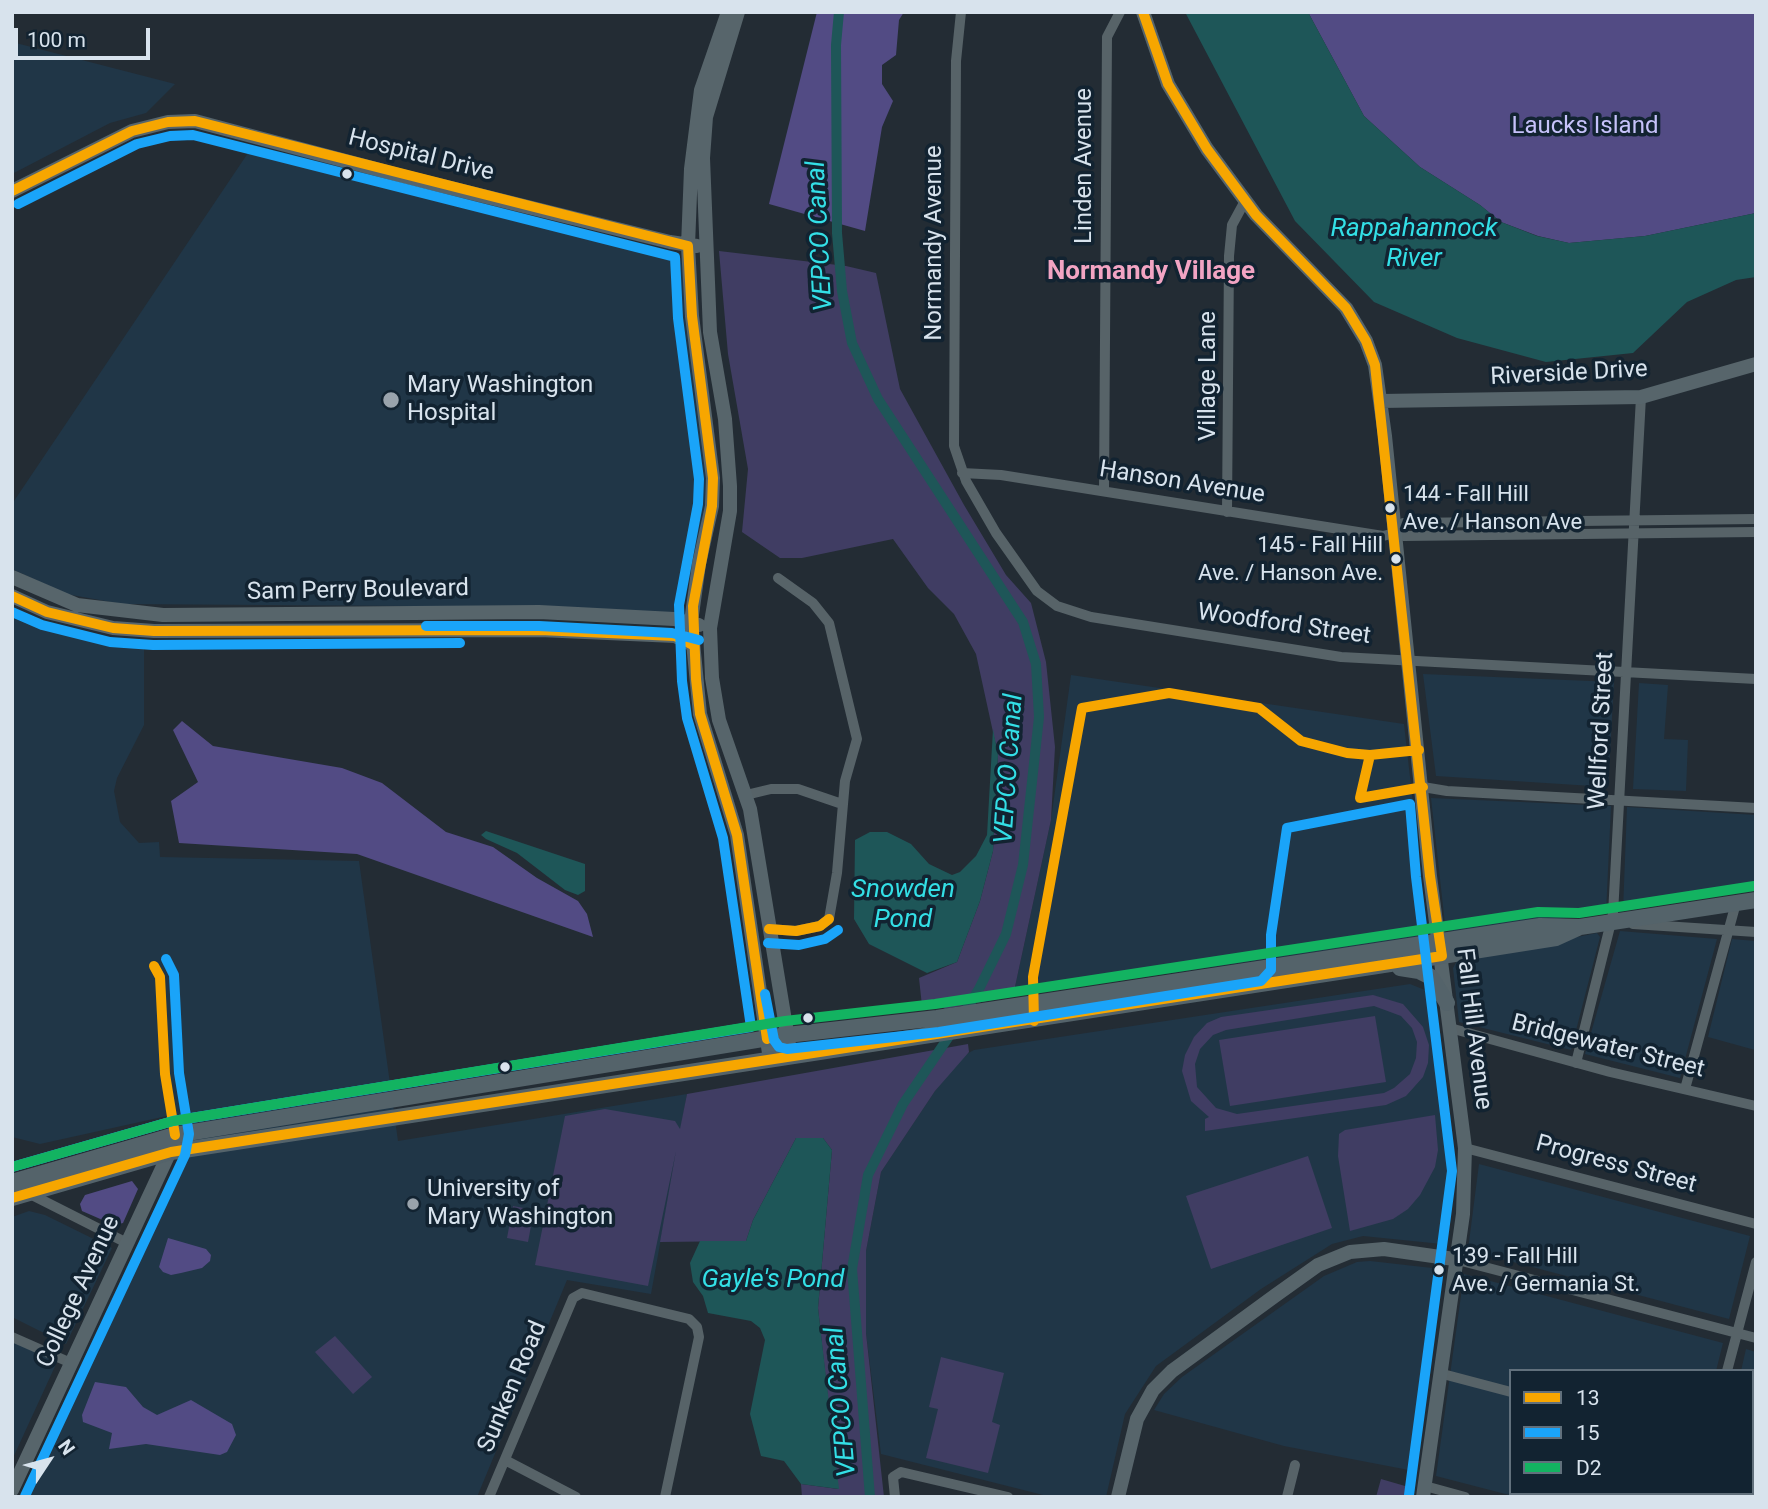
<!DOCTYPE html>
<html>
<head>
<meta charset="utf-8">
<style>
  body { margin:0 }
  #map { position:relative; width:1768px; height:1509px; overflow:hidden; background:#232c34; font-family:Roboto,sans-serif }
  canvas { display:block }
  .frame { position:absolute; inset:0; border:14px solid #d8e3ed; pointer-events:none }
  .legend { position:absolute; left:1509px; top:1369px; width:245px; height:126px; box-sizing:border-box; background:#122331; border:2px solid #61707c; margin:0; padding:9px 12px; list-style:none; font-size:21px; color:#d8e3ed }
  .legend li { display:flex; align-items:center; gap:14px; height:35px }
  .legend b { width:35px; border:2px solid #61707c }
  .north { position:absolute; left:14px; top:1425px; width:70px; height:70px; -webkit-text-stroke:5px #122331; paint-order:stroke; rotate:54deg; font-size:19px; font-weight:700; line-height:28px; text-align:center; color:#d8e3ed }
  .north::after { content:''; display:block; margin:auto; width:24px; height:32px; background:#d8e3ed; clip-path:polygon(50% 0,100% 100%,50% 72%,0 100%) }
  .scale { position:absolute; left:14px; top:28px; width:136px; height:32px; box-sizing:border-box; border:4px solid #d8e3ed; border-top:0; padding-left:9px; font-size:21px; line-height:24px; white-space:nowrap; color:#d8e3ed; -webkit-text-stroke:5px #122331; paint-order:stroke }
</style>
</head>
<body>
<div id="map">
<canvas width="1768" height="1509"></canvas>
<div class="frame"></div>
<ul class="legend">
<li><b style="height:9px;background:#f7a600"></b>13</li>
<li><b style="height:9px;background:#1aa4f9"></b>15</li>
<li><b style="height:9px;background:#13b361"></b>D2</li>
</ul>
<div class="north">N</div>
<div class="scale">100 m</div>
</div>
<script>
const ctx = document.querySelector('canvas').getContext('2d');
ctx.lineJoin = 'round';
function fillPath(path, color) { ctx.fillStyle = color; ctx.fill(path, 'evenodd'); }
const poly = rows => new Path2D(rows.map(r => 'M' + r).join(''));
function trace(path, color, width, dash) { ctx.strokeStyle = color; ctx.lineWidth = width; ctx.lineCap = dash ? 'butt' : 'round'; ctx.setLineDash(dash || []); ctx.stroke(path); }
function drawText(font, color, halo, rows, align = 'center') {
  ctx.font = font + ' Roboto,sans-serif'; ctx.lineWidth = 7; ctx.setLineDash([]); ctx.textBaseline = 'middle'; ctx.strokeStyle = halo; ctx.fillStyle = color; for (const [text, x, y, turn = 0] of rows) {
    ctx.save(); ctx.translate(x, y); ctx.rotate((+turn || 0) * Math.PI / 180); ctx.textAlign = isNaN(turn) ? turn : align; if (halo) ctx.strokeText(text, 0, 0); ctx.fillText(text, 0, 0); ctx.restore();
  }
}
fillPath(poly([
  [12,42,175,84,146,113,110,123,12,174],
  [275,152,304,155,664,251,681,258,706,447,708,500,683,609,676,613,409,606,122,604,66,594,12,569,12,504,248,153],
  [12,613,39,626,82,637,144,643,144,725,117,778,114,791,120,822,139,843,159,842,160,857,359,861,398,1141,687,1094,651,1294,567,1280,477,1497,21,1497,176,1167,184,1162,176,1114,40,1144,12,1137],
  [1423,674,1614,682,1608,787,1436,776],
  [1071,675,1404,724,1428,936,1013,996,1051,820],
  [1639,683,1668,685,1664,739,1688,740,1686,791,1633,789],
  [1431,798,1611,806,1606,913,1454,932,1449,930,1445,924],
  [1627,807,1756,815,1756,890,1623,911],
  [1620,931,1717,939,1680,1078,1585,1054],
  [1597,933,1600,937,1571,1050,1459,1022,1453,968,1457,961],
  [1732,939,1756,941,1755,1050,1708,1037],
  [1410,984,1425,990,1434,1008,1450,1165,1442,1244,1363,1236,1332,1244,1261,1289,1156,1366,1125,1414,1106,1497,1051,1497,881,1454,866,1333,866,1251,881,1172,935,1091,963,1056,974,1050],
  [1479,1164,1750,1236,1729,1319,1468,1250],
  [29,1211,45,1215,112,1248,66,1344,12,1317,12,1217],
  [1370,1261,1441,1269,1414,1471,1284,1446,1154,1410,1164,1394,1182,1377,1324,1276,1357,1262],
  [1464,1274,1723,1343,1716,1371,1511,1371,1511,1493,1682,1493,1681,1497,1517,1497,1436,1476],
  [12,1341,57,1362,12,1460],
  [1746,1349,1756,1352,1756,1497,1708,1497,1709,1493,1752,1493,1752,1371,1741,1371]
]), '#203647');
fillPath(poly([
  [719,251,846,266,876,273,900,389,964,505,1006,575,1031,603,1046,662,1055,747,1051,820,1013,996,945,1009,939,1004,922,1006,919,978,957,962,980,901,993,851,998,755,976,654,954,614,928,588,893,539,802,558,780,558,742,532,748,469,728,354],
  [1373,995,1403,1004,1423,1027,1429,1045,1428,1063,1423,1077,1406,1096,1386,1105,1205,1131,1205,1119,1209,1117,1191,1101,1182,1071,1185,1055,1194,1037,1207,1023,1221,1017],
  [1374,1006,1401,1016,1412,1028,1417,1042,1416,1058,1410,1074,1394,1088,1384,1093,1237,1114,1216,1108,1197,1087,1195,1064,1200,1049,1213,1035,1226,1030],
  [1375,1016,1386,1082,1230,1106,1219,1040],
  [968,1044,969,1052,935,1091,881,1172,866,1251,866,1333,884,1497,802,1497,801,1484,838,1489,818,1308,832,1150,823,1138,796,1138,753,1220,746,1241,660,1242,676,1151,648,1286,535,1265,565,1116,605,1109,675,1121,680,1129,687,1094],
  [1435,1115,1438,1150,1435,1167,1420,1195,1408,1209,1393,1219,1350,1231,1338,1156,1339,1134,1345,1130],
  [1308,1156,1332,1228,1211,1269,1186,1196],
  [513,1206,534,1210,528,1242,507,1238],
  [335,1336,372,1377,353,1394,315,1352],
  [941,1357,1004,1373,992,1422,1000,1425,988,1473,926,1458,938,1409,929,1407],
  [1381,1479,1412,1488,1411,1497,1376,1497]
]), '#403d63');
fillPath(poly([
  [817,12,904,12,899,20,896,55,882,65,882,84,893,101,882,127,865,231,769,204],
  [1308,12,1756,12,1756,213,1645,236,1569,243,1538,236,1501,222,1480,205,1420,167,1364,116],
  [182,721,213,746,342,768,382,783,446,832,493,847,537,878,578,901,587,914,593,937,357,854,179,843,171,801,198,782,173,730],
  [132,1181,138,1189,123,1223,114,1225,82,1211,80,1204,85,1195],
  [168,1238,206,1249,211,1255,210,1261,202,1268,181,1273,171,1275,163,1272,159,1267],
  [95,1382,126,1387,143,1407,157,1415,191,1400,232,1424,236,1435,227,1452,220,1455,146,1444,109,1449,112,1433,83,1422,82,1415]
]), '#524b84');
fillPath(poly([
  [1185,12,1308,12,1364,116,1420,167,1480,205,1501,222,1537,236,1569,243,1645,236,1756,213,1756,277,1736,280,1687,302,1633,353,1546,362,1457,338,1374,302,1295,221],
  [993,729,998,755,993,851,980,901,957,962,927,973,869,944,854,919,855,840,870,832,887,832,911,844,929,864,952,875,960,872,976,856,987,835],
  [486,831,585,864,585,891,578,895,565,890,517,853,486,839,481,835],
  [796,1138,823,1138,832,1150,818,1308,839,1489,801,1484,784,1461,761,1456,750,1414,765,1340,760,1328,751,1321,708,1313,703,1296,693,1282,690,1263,700,1241,746,1241,753,1220]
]), '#1e5658');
trace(poly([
  [839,12,836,45,837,233,842,291,852,343,878,399,1023,622,1036,664,1039,717,1023,865,1006,934,979,989,962,1016],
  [870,1497,852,1269,868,1175,903,1104,952,1032]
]), '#1e5658', 10);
trace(poly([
  [961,12,956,61,954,446,966,481,996,533,1037,591,1057,606,1091,617,1341,657,1756,679],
  [962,473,1001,475,1383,536,1395,533,1403,523,1756,519],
  [1104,491,1107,37,1120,12],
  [1227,512,1229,256,1232,225,1245,201],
  [1395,533,1404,536,1756,532],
  [1423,787,1447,791,1756,808],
  [746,795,771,789,798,789,842,804],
  [1633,924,1756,932],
  [769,929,796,931,820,926,829,919,837,873,845,781,857,739,829,623,813,603,778,578],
  [1450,1028,1610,1072,1756,1106],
  [1576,1063,1613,914,1641,397],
  [1685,1089,1736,903],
  [1465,1148,1756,1224],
  [28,1193,127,1243],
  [1454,1259,1756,1338],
  [12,1337,71,1363],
  [1727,1371,1756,1262],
  [1439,1373,1511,1392],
  [505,1460,576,1497],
  [1425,1486,1465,1497],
  [489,1497,573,1298,582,1293,689,1319,697,1327,699,1337,665,1497],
  [895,1497,893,1477,901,1472,1008,1497],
  [1287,1497,1295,1465],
  [1694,1497,1695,1493]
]), '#576368', 10);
trace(poly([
  [728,12,701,90,691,169,688,246,692,316,713,478,712,506,699,564,691,622,700,714,737,835,770,1060],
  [738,12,706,117,703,158,710,332,725,419,730,486,730,511,710,628,712,678,719,720,750,809,791,1057],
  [1143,12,1168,84,1207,149,1256,215,1346,308,1366,341,1375,365,1385,436,1430,876,1465,1148,1463,1214,1423,1497],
  [12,191,132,131,168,122,195,121,406,177,670,242,697,246],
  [1381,401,1641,397,1756,364],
  [12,577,77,605,163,615,539,612,674,619,699,625],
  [12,596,47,612,113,628,154,631,540,630,675,636,693,645],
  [12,1490,173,1145],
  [1118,1497,1137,1419,1153,1390,1172,1371,1276,1295,1318,1265,1350,1252,1384,1249,1454,1259]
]), '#57656b', 14);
trace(poly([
  [1400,968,1419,971,1431,977,1447,1003],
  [12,1182,175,1135,787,1035,937,1018,1540,926,1580,927,1756,900],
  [12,1198,171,1152,1442,956,1556,938,1578,928]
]), '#54636a', 16);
trace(poly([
  [12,191,132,131,168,122,195,121,688,246,692,316,713,478,712,506,693,606,696,679,700,714,737,835,767,1039],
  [12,596,47,612,113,628,154,631,540,630,675,636,693,645],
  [1370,755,1360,798,1423,787],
  [769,929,796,931,820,926,829,919],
  [154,966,160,977,165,1074,175,1135],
  [1034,1021,1033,977,1082,708,1169,693,1259,708,1301,741,1347,753,1370,755,1419,750],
  [12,1198,171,1152,1442,956,1430,876,1375,365,1366,341,1346,308,1256,215,1207,149,1168,84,1143,12]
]), '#f7a600', 10);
trace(poly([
  [12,612,42,625,110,642,153,645,460,643],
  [426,626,539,626,672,633,699,640],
  [768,943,799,945,825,939,838,930],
  [765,994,774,1040,779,1047,787,1049,939,1032,1261,981,1271,970,1271,935,1287,828,1410,804,1416,877,1452,1171,1409,1495],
  [12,1167,173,1121,751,1027,723,838,687,718,682,681,679,605,698,504,699,479,678,318,675,257,193,135,170,136,137,144,18,204],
  [25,1496,185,1155,189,1134,179,1073,174,975,166,959]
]), '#1aa4f9', 10);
trace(poly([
  [12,1167,173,1121,785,1021,935,1004,1538,912,1579,913,1754,886]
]), '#13b361', 10);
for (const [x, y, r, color] of [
  [347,174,6,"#d8e3ed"],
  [391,400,9,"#99a3ac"],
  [1390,508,6,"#d8e3ed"],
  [1396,559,6,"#d8e3ed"],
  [808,1018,6,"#d8e3ed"],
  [505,1067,6,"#d8e3ed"],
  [413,1204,7,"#99a3ac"],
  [1439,1270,6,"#d8e3ed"]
]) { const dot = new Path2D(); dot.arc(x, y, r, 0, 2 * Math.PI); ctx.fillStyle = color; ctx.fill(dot); trace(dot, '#122331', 2.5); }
drawText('22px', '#d8e3ed', '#122331', [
  ["144 - Fall Hill",1403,495],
  ["Ave. / Hanson Ave",1403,523],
  ["145 - Fall Hill",1383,546,"right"],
  ["Ave. / Hanson Ave.",1383,574,"right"],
  ["139 - Fall Hill",1452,1257],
  ["Ave. / Germania St.",1452,1285]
], 'left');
drawText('24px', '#c6c2fa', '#122331', [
  ["Laucks Island",1585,127]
]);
drawText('24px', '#d8e3ed', '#122331', [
  ["Hospital Drive",421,156,14],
  ["Linden Avenue",1085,166,-90],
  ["Normandy Avenue",935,243,-90],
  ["Riverside Drive",1569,374,-3],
  ["Village Lane",1209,376,-90],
  ["Hanson Avenue",1182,483,9],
  ["Sam Perry Boulevard",358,591,-1],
  ["Woodford Street",1284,625,8],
  ["Wellford Street",1602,731,-87],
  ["Fall Hill Avenue",1473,1029,83],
  ["Bridgewater Street",1608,1047,14],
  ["Progress Street",1616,1165,15],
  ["College Avenue",79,1292,-65],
  ["Sunken Road",513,1387,-67]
]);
drawText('24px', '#d8e3ed', '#122331', [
  ["Mary Washington",407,386],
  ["Hospital",407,414],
  ["University of",427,1190],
  ["Mary Washington",427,1218]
], 'left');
drawText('italic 26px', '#33dfe6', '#122331', [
  ["Rappahannock",1414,229],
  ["River",1414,259],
  ["VEPCO Canal",821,236,-93],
  ["VEPCO Canal",1010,769,-86],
  ["Snowden",903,890],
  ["Pond",903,920],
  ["Gayle's Pond",773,1280],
  ["VEPCO Canal",842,1402,-95]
]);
drawText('bold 26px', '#f2a4c3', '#122331', [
  ["Normandy Village",1151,272]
]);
</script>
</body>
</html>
